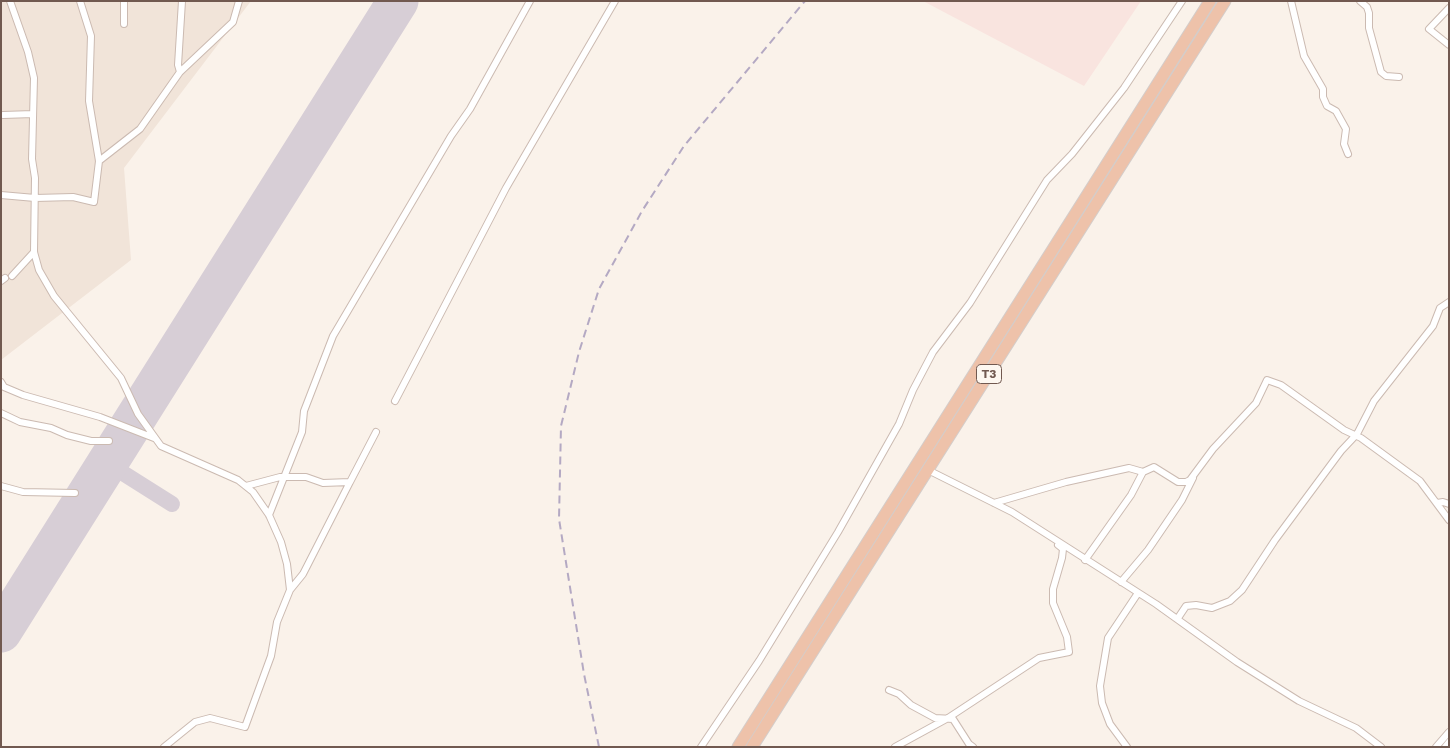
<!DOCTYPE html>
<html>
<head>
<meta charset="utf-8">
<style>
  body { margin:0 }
  #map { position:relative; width:1450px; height:748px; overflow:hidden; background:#faf2ea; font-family:"Work Sans",sans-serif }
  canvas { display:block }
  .frame { position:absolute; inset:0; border:2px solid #715950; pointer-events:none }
</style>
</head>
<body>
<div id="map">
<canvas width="1450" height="748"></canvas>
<div class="frame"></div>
</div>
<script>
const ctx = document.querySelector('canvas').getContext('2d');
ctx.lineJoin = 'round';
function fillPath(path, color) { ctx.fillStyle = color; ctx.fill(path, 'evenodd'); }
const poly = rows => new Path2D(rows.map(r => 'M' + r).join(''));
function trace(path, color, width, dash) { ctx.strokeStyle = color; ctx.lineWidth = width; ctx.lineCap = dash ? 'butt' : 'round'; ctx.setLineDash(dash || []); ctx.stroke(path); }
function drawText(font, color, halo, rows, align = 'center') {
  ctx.font = font + ' "Work Sans",sans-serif'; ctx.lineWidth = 4; ctx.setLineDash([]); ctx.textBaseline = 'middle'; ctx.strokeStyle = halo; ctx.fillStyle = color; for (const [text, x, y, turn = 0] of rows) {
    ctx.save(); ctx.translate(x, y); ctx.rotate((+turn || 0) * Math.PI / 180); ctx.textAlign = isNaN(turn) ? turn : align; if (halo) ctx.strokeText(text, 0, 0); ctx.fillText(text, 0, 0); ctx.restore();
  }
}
fillPath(poly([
  [1,1,251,1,124,168,131,260,1,360]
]), '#f1e4d9');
fillPath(poly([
  [923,1,1141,1,1084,86]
]), '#f9e4df');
trace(poly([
  [107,463,172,504]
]), '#d7ced6', 16);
trace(poly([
  [1,632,398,1]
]), '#d7ced6', 41);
const minor = poly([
  [10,1,28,52,34,78,32,159,35,178,34,252,39,270,54,296,121,378,138,414,161,446,238,480,253,492,269,515,281,542,287,564,290,590,277,622,271,656,245,727,210,718,195,722,164,747],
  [124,1,124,24],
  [1291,1,1304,56,1323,89,1323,97,1327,106,1336,111,1346,129,1344,144,1348,154],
  [1360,1,1367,7,1369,13,1369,28,1381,72,1386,76,1399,77],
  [1449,8,1429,29,1449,45],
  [180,72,178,65,182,1],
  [3,115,33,114],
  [99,161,140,129,180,72,233,22,239,1],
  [1,195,35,198,73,197,94,202,99,161,89,101,91,36,80,1],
  [12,276,34,252],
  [1,281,5,278],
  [1,382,4,387,23,395,100,417,154,438],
  [395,401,506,188,615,1],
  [1,413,20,422,51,428,67,435,91,441,109,441],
  [928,470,1012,512,1156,604,1237,662,1299,701,1356,728,1381,747],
  [1,486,23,492,75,493],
  [246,486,280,477,306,477,323,483,350,482,376,432],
  [994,503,1066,482,1129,468,1143,472],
  [1437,503,1443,502,1449,504],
  [269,515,302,432,304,411,333,336,451,136,470,109,530,1],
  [1085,560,1131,495,1143,472,1154,467,1178,482,1186,482,1190,480,1213,449,1256,403,1267,380,1281,385,1344,430,1361,438,1420,481,1449,520],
  [1121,582,1148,550,1182,500,1193,478],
  [290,590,303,574,350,482],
  [1178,618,1186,606,1196,605,1212,608,1230,601,1242,590,1275,540,1341,451,1357,434,1374,401,1433,326,1440,308,1449,302],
  [889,690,899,694,911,705,935,718,953,719,969,744,973,747],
  [701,747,759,661,838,532,899,424,913,390,933,352,970,303,1047,180,1072,154,1124,88,1182,1],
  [895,747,948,718,1039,658,1069,652,1067,637,1053,603,1053,589,1062,558,1063,549,1058,545],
  [1127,747,1110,724,1102,703,1100,686,1108,638,1138,593],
  [1436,747,1449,732],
  [1445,747,1449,742]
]);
const trunk = poly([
  [738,747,1210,1],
  [752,747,1225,1]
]);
trace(minor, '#cbbab1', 8);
trace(trunk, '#d4cdca', 13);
trace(minor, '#fff', 6);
trace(trunk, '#eec2aa', 11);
trace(poly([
  [599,747,584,674,559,519,561,426,579,352,599,289,642,211,684,146,805,1]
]), '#b4a9c3', 2, [8, 5]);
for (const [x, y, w] of [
  [989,374,25]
]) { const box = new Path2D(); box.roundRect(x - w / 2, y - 9.5, w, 19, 4); ctx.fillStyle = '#fdf7f0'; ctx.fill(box); trace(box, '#715950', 1); }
drawText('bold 12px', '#715950', null, [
  ["T3",989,374]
]);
</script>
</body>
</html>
